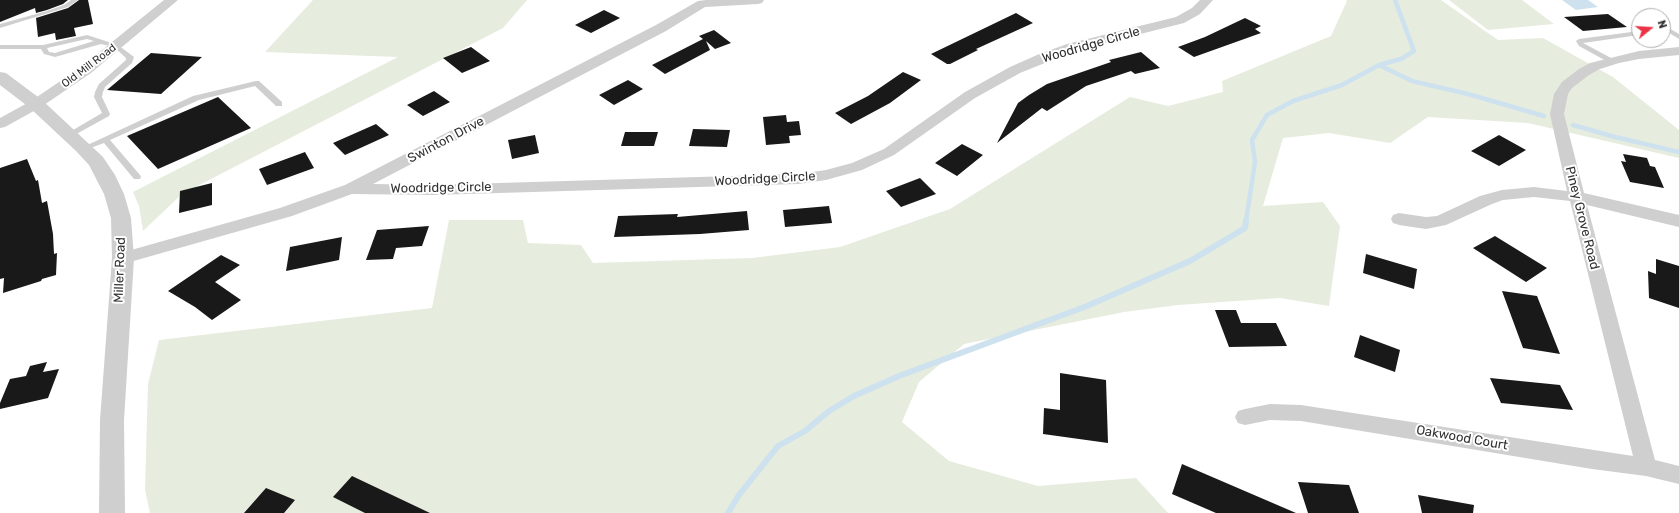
<!DOCTYPE html>
<html>
<head>
<meta charset="utf-8">
<style>
  body { margin:0 }
  #map { position:relative; width:1679px; height:513px; overflow:hidden; background:#fff; font-family:Rubik,sans-serif }
  canvas { display:block }
  .north { position:absolute; left:1631px; top:8px; width:40px; height:40px; box-sizing:border-box; background:#fff; border:1px solid #adadad; border-radius:50%; rotate:72deg; font-size:11px; font-weight:700; line-height:16px; text-align:center; color:#323232 }
  .north::after { content:''; display:block; margin:auto; width:14px; height:18px; background:#ea3445; clip-path:polygon(50% 0,100% 100%,50% 72%,0 100%) }
</style>
</head>
<body>
<div id="map">
<canvas width="1679" height="513"></canvas>
<div class="north">N</div>
</div>
<script>
const ctx = document.querySelector('canvas').getContext('2d');
ctx.lineJoin = 'round';
function fillPath(path, color) { ctx.fillStyle = color; ctx.fill(path, 'evenodd'); }
const poly = rows => new Path2D(rows.map(r => 'M' + r).join(''));
function trace(path, color, width, dash) { ctx.strokeStyle = color; ctx.lineWidth = width; ctx.lineCap = dash ? 'butt' : 'round'; ctx.setLineDash(dash || []); ctx.stroke(path); }
function drawText(font, color, halo, rows, align = 'center') {
  ctx.font = font + ' Rubik,sans-serif'; ctx.lineWidth = 4; ctx.setLineDash([]); ctx.textBaseline = 'middle'; ctx.strokeStyle = halo; ctx.fillStyle = color; for (const [text, x, y, turn = 0] of rows) {
    ctx.save(); ctx.translate(x, y); ctx.rotate((+turn || 0) * Math.PI / 180); ctx.textAlign = isNaN(turn) ? turn : align; if (halo) ctx.strokeText(text, 0, 0); ctx.fillText(text, 0, 0); ctx.restore();
  }
}
fillPath(poly([
  [313,0,527,0,503,28,182,194,143,231,139,206,133,192,398,57,265,52],
  [1346,0,1441,0,1498,40,1543,38,1613,77,1679,130,1679,158,1528,123,1428,117,1390,143,1329,133,1283,138,1263,206,1323,202,1340,226,1329,306,1280,298,1178,305,1124,312,964,344,919,382,902,422,949,461,1038,486,1136,478,1168,513,150,513,145,490,148,384,159,340,432,308,449,220,523,220,528,243,581,245,593,263,752,258,840,247,950,209,1130,97,1168,106,1223,92,1222,81,1331,36,1347,1],
  [1449,0,1522,0,1554,24,1488,30]
]), '#e6ecde');
fillPath(poly([
  [1562,0,1588,0,1598,7,1576,10]
]), '#cde2ee');
trace(poly([
  [1379,65,1412,81,1468,94,1544,116],
  [1573,125,1615,137,1679,152],
  [1246,221,1255,162,1252,140,1267,115,1293,101,1342,85,1379,65,1401,59,1414,51,1395,0]
]), '#cde2ee', 4.5);
trace(poly([
  [728,513,739,495,778,446,805,431,829,411,854,396,899,376,1087,306,1190,261,1245,228,1246,220]
]), '#cde2ee', 6);
fillPath(poly([
  [0,0,68,0,63,4,47,10,36,13,35,8,0,22],
  [79,0,88,0,93,24,74,28,76,36,56,40,55,33,38,37,36,18,68,8],
  [604,10,620,18,591,33,575,25],
  [1016,13,1033,23,976,49,978,50,950,64,947,64,931,54],
  [1608,14,1627,27,1583,31,1564,17],
  [1245,18,1261,26,1255,29,1261,33,1194,57,1178,47,1205,37],
  [714,30,731,43,715,49,706,41,710,50,665,74,652,65,703,39,699,36],
  [471,47,490,61,462,73,443,58],
  [1141,52,1160,68,1135,74,1131,71,1086,86,1047,111,1042,108,997,143,1018,103,1029,95,1047,84,1111,62,1109,60],
  [151,53,202,57,161,94,107,90],
  [903,72,921,80,890,103,851,124,835,113,868,96],
  [628,80,643,89,614,105,599,95],
  [434,91,450,102,423,116,407,105],
  [218,97,251,128,158,169,127,136],
  [786,115,787,122,799,121,801,135,789,136,790,143,766,145,763,117],
  [376,124,389,135,345,155,333,143],
  [693,129,730,130,727,147,689,146],
  [625,132,658,132,654,146,621,146],
  [535,135,539,153,512,159,508,140],
  [1499,135,1526,150,1499,166,1471,151],
  [962,144,983,155,957,176,935,163],
  [305,152,314,168,267,185,259,169],
  [1623,154,1647,158,1650,166,1655,167,1664,188,1630,182,1621,161,1626,162],
  [27,159,36,181,38,180,42,203,47,201,53,234,54,254,57,253,56,275,42,279,41,281,3,293,4,278,0,279,0,168],
  [920,178,936,194,901,207,886,191],
  [212,183,212,205,179,213,180,191],
  [829,206,832,223,785,227,783,210],
  [747,211,749,230,700,234,614,237,618,216,678,214,677,217],
  [429,226,422,246,396,248,393,259,366,260,377,230],
  [1495,236,1547,268,1526,282,1473,248],
  [342,237,339,260,286,271,290,247],
  [1366,254,1417,269,1414,289,1363,273],
  [221,255,240,265,215,282,241,300,212,320,195,307,168,291],
  [1656,259,1679,266,1679,308,1649,298,1648,271,1656,274],
  [1502,291,1537,296,1560,354,1523,348],
  [1215,310,1236,310,1241,323,1276,323,1287,346,1229,347],
  [1360,335,1400,350,1395,372,1354,357],
  [47,362,43,372,59,369,48,398,0,409,0,403,10,379,26,376,30,366],
  [1060,373,1106,380,1108,443,1043,434,1044,408,1060,410],
  [1490,378,1560,385,1573,410,1501,403],
  [1182,464,1296,513,1216,513,1172,494],
  [352,476,430,513,365,513,333,497],
  [1298,482,1349,485,1359,513,1308,513],
  [266,488,295,500,284,513,244,513],
  [1418,495,1474,505,1473,513,1422,513]
]), '#191919');
fillPath(poly([
  [71,0,78,0,68,7,0,28,0,24,47,11,64,5,71,0],
  [1667,27,1679,34,1679,39,1666,31,1663,32,1663,28,1667,27],
  [1639,31,1639,35,1583,43,1613,59,1614,61,1610,63,1579,46,1576,41,1579,39,1639,31],
  [87,35,118,45,134,57,132,63,105,87,103,92,102,97,110,114,109,116,71,137,67,135,68,133,102,113,94,97,95,92,99,84,126,60,126,58,114,47,101,44,55,57,44,54,41,49,0,49,0,45,43,45,87,35],
  [87,39,94,41,55,53,49,52,47,48,87,39],
  [256,81,259,81,282,102,282,106,276,106,255,86,199,100,110,140,140,175,141,177,140,179,134,179,104,143,85,150,81,148,193,96,256,81]
]), '#cfcfcf');
fillPath(poly([
  [164,0,178,0,91,73,41,107,5,127,0,128,0,118,31,101,81,67,164,0],
  [706,0,764,0,762,3,758,4,705,7,666,31,373,184,433,185,798,174,826,170,852,163,884,149,965,92,1010,67,1037,55,1067,44,1176,17,1192,8,1200,0,1213,0,1200,14,1184,23,1077,50,1020,73,975,98,894,155,862,170,826,180,798,184,433,195,352,194,292,216,123,264,117,262,114,258,117,254,280,208,345,185,656,25,698,1,706,0],
  [1679,47,1679,55,1639,59,1619,63,1600,69,1589,75,1572,88,1568,94,1564,114,1584,193,1679,215,1679,227,1587,205,1655,460,1679,466,1679,484,1646,476,1592,469,1301,421,1270,420,1245,425,1238,423,1235,417,1238,411,1245,409,1270,404,1301,405,1633,456,1570,201,1534,197,1503,200,1492,204,1446,225,1426,229,1399,225,1393,223,1391,219,1393,215,1399,213,1426,217,1437,216,1480,196,1502,190,1534,187,1567,191,1550,114,1554,94,1562,82,1579,69,1590,63,1639,51,1679,47]
]), '#cfcfcf');
fillPath(poly([
  [0,72,6,73,42,100,103,157,115,175,124,194,131,218,134,258,124,420,125,513,99,513,100,420,112,258,111,218,104,194,89,165,76,151,30,108,0,85,0,72]
]), '#cfcfcf');
drawText('11px', '#323232', '#fff', [
  ["Old Mill Road",89,66,-37]
]);
drawText('13px', '#323232', '#fff', [
  ["Woodridge Circle",1091,45,-16],
  ["Swinton Drive",446,140,-28],
  ["Woodridge Circle",765,179,-3],
  ["Woodridge Circle",441,188,-1],
  ["Piney Grove Road",1582,218,76],
  ["Miller Road",120,270,-88],
  ["Oakwood Court",1462,438,10]
]);
</script>
</body>
</html>
